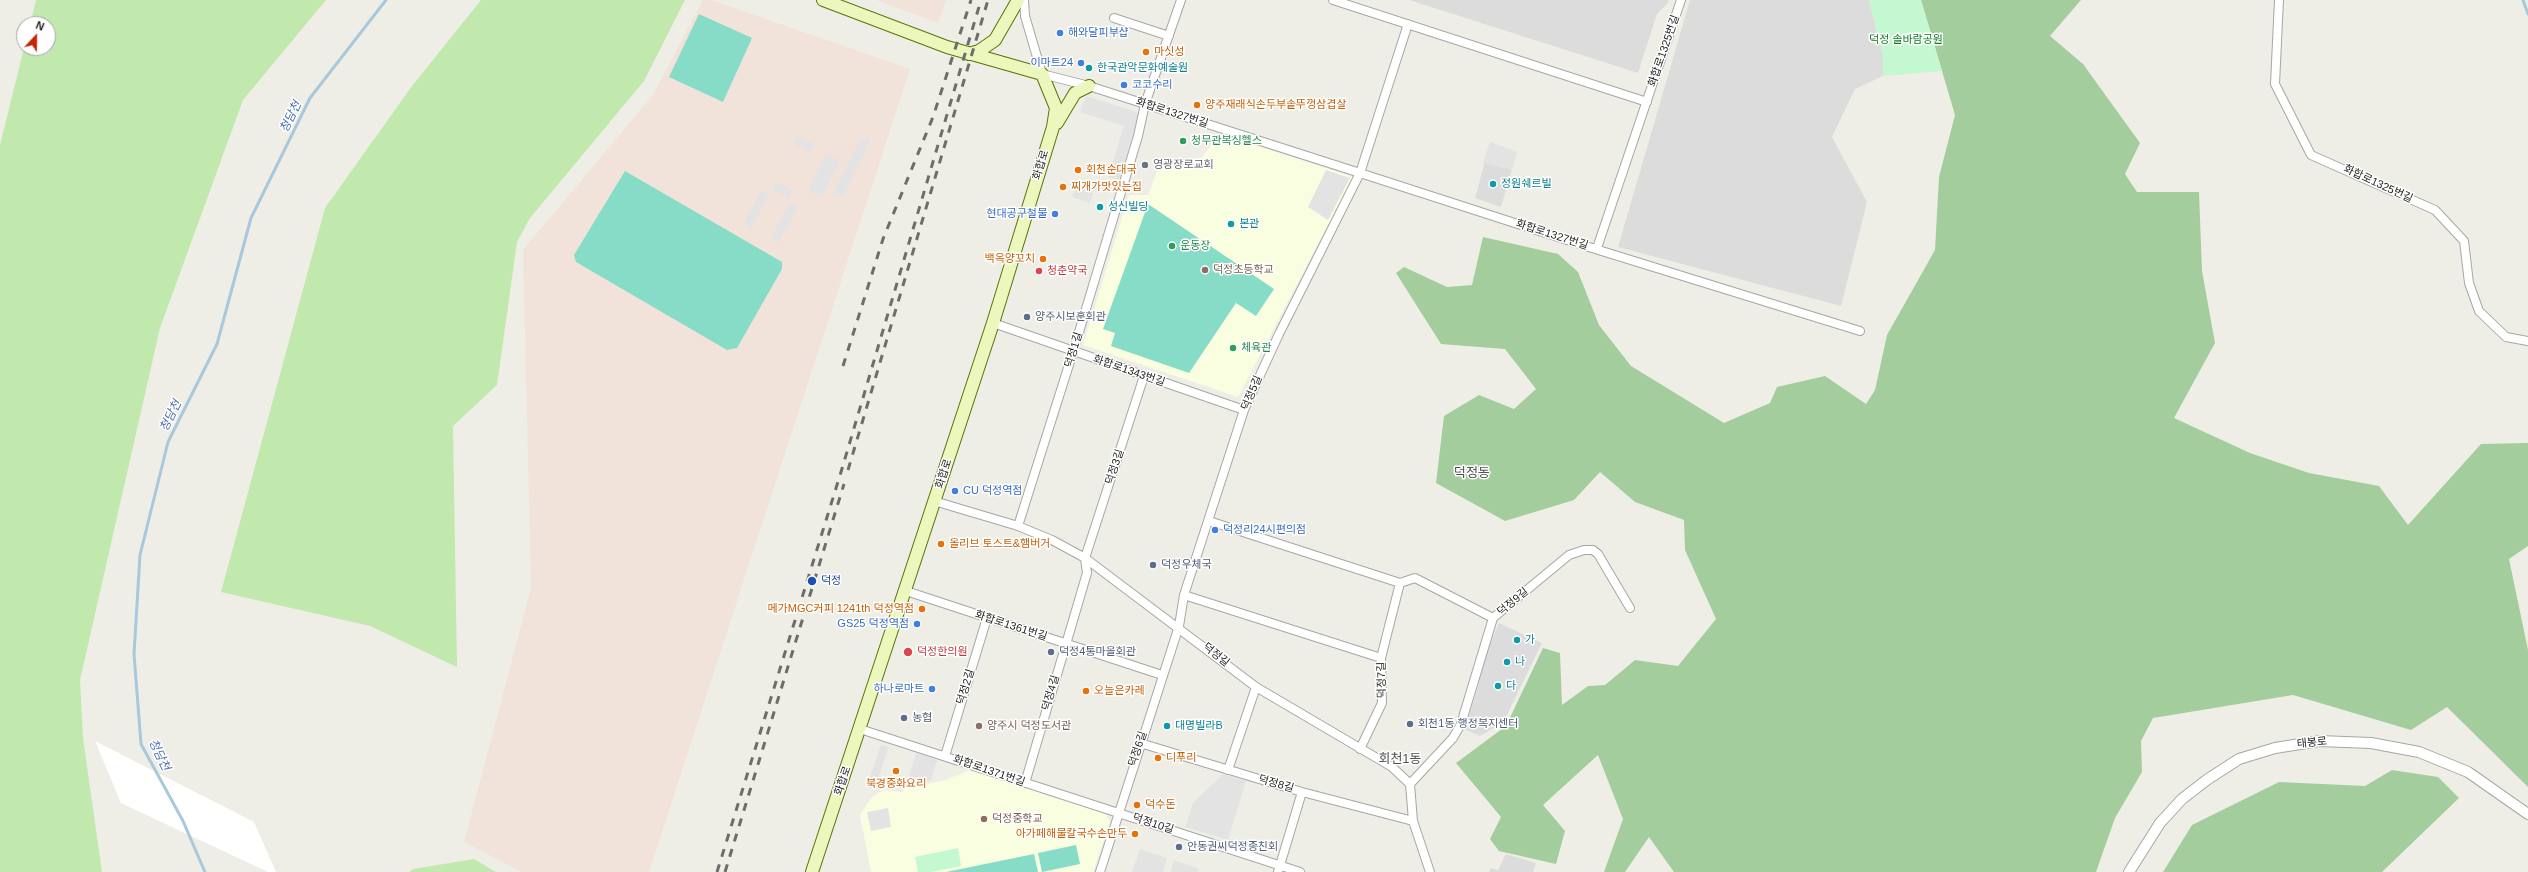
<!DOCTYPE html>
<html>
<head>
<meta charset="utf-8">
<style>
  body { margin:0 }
  #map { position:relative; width:2528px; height:872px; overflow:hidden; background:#efeee6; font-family:Helvetica,sans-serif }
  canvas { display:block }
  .north { position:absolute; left:16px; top:16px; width:40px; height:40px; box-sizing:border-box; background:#fff; border:1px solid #a5a5a5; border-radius:50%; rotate:22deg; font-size:11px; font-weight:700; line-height:16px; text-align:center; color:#1f1f1f }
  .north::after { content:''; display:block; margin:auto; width:14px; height:18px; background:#c72407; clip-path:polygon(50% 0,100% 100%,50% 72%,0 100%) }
</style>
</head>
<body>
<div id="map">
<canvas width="2528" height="872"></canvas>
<div class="north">N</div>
</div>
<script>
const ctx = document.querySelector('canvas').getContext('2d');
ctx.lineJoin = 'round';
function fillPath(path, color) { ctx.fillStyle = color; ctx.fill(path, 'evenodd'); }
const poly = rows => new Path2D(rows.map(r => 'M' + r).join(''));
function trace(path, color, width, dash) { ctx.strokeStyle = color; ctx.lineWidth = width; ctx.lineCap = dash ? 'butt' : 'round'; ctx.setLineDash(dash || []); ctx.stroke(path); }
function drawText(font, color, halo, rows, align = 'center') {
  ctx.font = font + ' Helvetica,"Noto Sans KR",sans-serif'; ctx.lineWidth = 3; ctx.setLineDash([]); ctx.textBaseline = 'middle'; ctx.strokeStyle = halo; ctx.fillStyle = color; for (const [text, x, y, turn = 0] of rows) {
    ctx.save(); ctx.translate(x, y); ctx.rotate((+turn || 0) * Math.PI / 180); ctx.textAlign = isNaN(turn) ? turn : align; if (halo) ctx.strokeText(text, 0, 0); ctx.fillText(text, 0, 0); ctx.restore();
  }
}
fillPath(poly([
  [1409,0,1668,0,1668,3,1657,14,1638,73],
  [1690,0,1869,0,1883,56,1883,76,1855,89,1832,137,1867,202,1841,306,1618,247],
  [1490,142,1517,152,1501,207,1475,198],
  [1499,623,1542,643,1503,723,1480,736,1464,729,1474,701,1487,651],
  [1506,854,1536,863,1533,872,1489,872,1491,868,1498,870]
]), '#dddcdc');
fillPath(poly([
  [1220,134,1353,177,1238,397,1083,345,1129,195,1148,195,1162,158,1193,169],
  [969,770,1105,812,1110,822,1093,872,871,872,860,815,871,798,883,790,901,792,907,788,946,780]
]), '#f9fee0');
fillPath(poly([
  [703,0,711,0,910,69,649,872,522,872,464,842,531,588,523,250,653,95],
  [876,0,946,0,938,23]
]), '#f1e3d9');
fillPath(poly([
  [36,0,326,0,243,100,160,328,80,680,83,738,102,872,0,872,0,145,24,48,48,48,48,24,30,24],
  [481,0,685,0,644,81,530,218,517,242,497,385,453,426,457,667,370,626,221,592,325,208,412,86],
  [474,859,496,872,409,872,413,869]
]), '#c1e8ad');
fillPath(poly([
  [1921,0,2081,0,2050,36,2083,64,2140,143,2125,174,2137,192,2199,192,2202,271,2215,343,2174,418,2250,453,2309,473,2379,486,2408,525,2481,444,2528,443,2528,546,2509,559,2528,650,2528,787,2447,707,2411,730,2293,695,2153,718,2141,741,2142,772,2115,818,2096,872,1674,872,1649,837,1625,872,1604,872,1623,819,1598,755,1543,805,1565,831,1556,864,1499,851,1490,839,1501,817,1456,763,1506,726,1543,648,1560,653,1562,705,1588,686,1605,685,1635,660,1678,666,1716,619,1685,550,1684,520,1635,502,1600,472,1574,500,1505,521,1436,483,1444,416,1479,395,1514,409,1536,389,1505,349,1441,344,1396,273,1404,267,1447,287,1472,285,1483,237,1558,254,1578,272,1599,325,1631,366,1724,423,1770,403,1777,387,1825,376,1866,404,1875,390,1887,335,1935,250,1939,177,1955,115],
  [2392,770,2438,777,2459,798,2382,872,2163,872,2192,825,2279,782,2365,786]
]), '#a3cd9c');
fillPath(poly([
  [1869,0,1921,0,1942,71,1883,76,1883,56],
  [958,848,961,866,931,872,918,872,915,857]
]), '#c4f8d0');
fillPath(poly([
  [699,14,752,38,723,102,669,77],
  [625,171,782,262,782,269,737,348,727,350,576,262,574,255],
  [1148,204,1274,289,1256,316,1236,303,1189,373,1111,346,1115,333,1103,329],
  [1076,845,1080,864,1042,872,1038,853],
  [1034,854,1038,872,946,872]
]), '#86dcc7');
fillPath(poly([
  [1086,96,1137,112,1138,116,1119,180,1108,177,1124,126,1080,112],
  [797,136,814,144,810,152,793,144],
  [871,139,844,195,832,195,860,140],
  [1490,142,1517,152,1512,170,1483,163],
  [826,154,840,161,822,197,808,190],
  [1326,170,1350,178,1328,220,1308,207],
  [776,182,793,191,789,198,772,189],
  [1076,184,1094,190,1090,203,1072,197],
  [761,191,769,195,751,228,743,224],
  [790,203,798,207,779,242,771,238],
  [881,745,889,747,878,779,870,777],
  [916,753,937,760,931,780,906,786],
  [1223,774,1246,781,1228,840,1185,827,1193,803],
  [888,808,891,827,871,831,867,812],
  [1140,849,1167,858,1163,872,1132,872],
  [1174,860,1199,869,1198,872,1170,872]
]), '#e3e3e3');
fillPath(poly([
  [95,741,254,822,276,872,268,872,121,803]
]), '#fff');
trace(poly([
  [2523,0,2528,14],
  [205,872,183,821,141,744,134,654,140,555,168,442,217,344,251,218,310,98,386,0]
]), '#a8c8db', 3);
const minor = poly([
  [1024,0,1025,16,1042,74,1089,86,1360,173,1408,24],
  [1333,0,1647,102],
  [2279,0,2275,84,2311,155,2435,210,2464,241,2469,283,2479,311,2506,337,2528,341],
  [1114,18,1169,36],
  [1592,248,1860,331],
  [993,323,1244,410],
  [934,501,1018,526,1052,540,1085,558,1256,687,1392,767,1410,784,1413,821,1430,872],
  [1209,521,1400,583,1415,578,1493,618],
  [1018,526,1073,352,1138,136,1145,104,1181,0],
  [906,591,1162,675],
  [1184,595,1381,658],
  [860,729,1300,872],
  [1140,743,1302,792,1413,821],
  [1360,749,1382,703,1381,658,1400,583],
  [945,756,987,618],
  [1228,770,1256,687],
  [1025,783,1087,573,1085,558,1144,376],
  [1410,784,1453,738,1461,724,1493,618,1569,555,1584,550,1593,550,1598,554,1630,608],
  [1100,872,1179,626,1184,595,1244,410,1279,334,1360,173,1592,248,1597,248,1681,0],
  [1278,872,1302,792]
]);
const tertiary = poly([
  [2129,872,2160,823,2182,799,2208,779,2239,759,2275,748,2319,741,2371,743,2419,752,2468,772,2528,814]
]);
const secondary = poly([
  [969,54,979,51,995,40,1018,0],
  [1057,123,1075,93,1089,86],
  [812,872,993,323,1053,127,1056,108,1042,74,947,47,823,0]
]);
trace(minor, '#a6a6a6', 10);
trace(tertiary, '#a6a6a6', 12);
trace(secondary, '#587309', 14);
trace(minor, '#fff', 8);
trace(tertiary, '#fff', 10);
trace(secondary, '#ebf7bc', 12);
trace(poly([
  [843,366,883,239,933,117,971,0],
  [848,470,988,0],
  [717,872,841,472,981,0],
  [725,872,844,484]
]), '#6d6d6d', 3, [8, 8]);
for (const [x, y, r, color] of [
  [1060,33,4,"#3f7fe0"],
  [1146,52,4,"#e8710a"],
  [1081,63,4,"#3f7fe0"],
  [1089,68,4,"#0f9aa8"],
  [1124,85,4,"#3f7fe0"],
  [1197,105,4,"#e8710a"],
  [1183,141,4,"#2e9e5b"],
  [1145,165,4,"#6b7280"],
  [1078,170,4,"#e8710a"],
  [1493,184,4,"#0f9aa8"],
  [1063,187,4,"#e8710a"],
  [1100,207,4,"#0f9aa8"],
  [1055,214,4,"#3f7fe0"],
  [1231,224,4,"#0f9aa8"],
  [1172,246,4,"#2e9e5b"],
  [1043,259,4,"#e8710a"],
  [1205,270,4,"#8d6e63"],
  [1039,271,4,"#e0444e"],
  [1027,317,4,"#5c6f8a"],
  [1233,348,4,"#2e9e5b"],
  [955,491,4,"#3f7fe0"],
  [1215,530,4,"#3f7fe0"],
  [941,544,4,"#e8710a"],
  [1153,565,4,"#5c6f8a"],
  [812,581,5,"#1a4fb4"],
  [922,609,4,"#e8710a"],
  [917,624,4,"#3f7fe0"],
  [1517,640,4,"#0f9aa8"],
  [908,652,5,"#e0444e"],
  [1051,652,4,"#5c6f8a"],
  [1507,662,4,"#0f9aa8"],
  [1498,686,4,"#0f9aa8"],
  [932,689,4,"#3f7fe0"],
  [1086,691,4,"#e8710a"],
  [904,718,4,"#5c6f8a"],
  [1410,724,4,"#5c6f8a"],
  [979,726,4,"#8d6e63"],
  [1167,726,4,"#0f9aa8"],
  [1158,758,4,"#e8710a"],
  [896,771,4,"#e8710a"],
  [1137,805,4,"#e8710a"],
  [984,819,4,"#8d6e63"],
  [1135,834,4,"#e8710a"],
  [1179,847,4,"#5c6f8a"]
]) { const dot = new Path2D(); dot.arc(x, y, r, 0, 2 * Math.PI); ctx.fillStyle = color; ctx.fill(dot); trace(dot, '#fff', 1.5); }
drawText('11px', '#366cbe', '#fff', [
  ["해와달피부샵",1068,33],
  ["이마트24",1073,63,"right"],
  ["코코수리",1132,85],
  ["현대공구철물",1047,214,"right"],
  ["CU 덕정역점",963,491],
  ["덕정리24시편의점",1223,530],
  ["GS25 덕정역점",909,624,"right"],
  ["하나로마트",924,689,"right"]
], 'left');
drawText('11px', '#107b29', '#fff', [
  ["덕정 솔바람공원",1906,40]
]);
drawText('11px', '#1f1f1f', '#fff', [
  ["화합로1325번길",1664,51,-71],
  ["화합로1327번길",1172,113,18],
  ["화합로",1041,165,-73],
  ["화합로1325번길",2378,184,25],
  ["화합로1327번길",1552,235,18],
  ["덕정1길",1074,350,-73],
  ["화합로1343번길",1129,371,19],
  ["덕정5길",1252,393,-67],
  ["덕정3길",1115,467,-72],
  ["화합로",944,474,-72],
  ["덕정9길",1513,602,-40],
  ["화합로1361번길",1011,626,18],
  ["덕정길",1216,655,38],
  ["덕정7길",1382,680,-91],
  ["덕정2길",966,687,-73],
  ["덕정4길",1051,693,-74],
  ["태봉로",2312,743,-6],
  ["덕정6길",1138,749,-72],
  ["화합로1371번길",989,771,19],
  ["화합로",843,781,-71],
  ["덕정8길",1276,784,16],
  ["덕정10길",1153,824,18]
]);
drawText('11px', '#c56008', '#fff', [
  ["마싯성",1154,52],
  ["양주재래식손두부솥뚜껑삼겹살",1205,105],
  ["회천순대국",1086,170],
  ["찌개가맛있는집",1071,187],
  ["백옥양꼬치",1035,259,"right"],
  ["올리브 토스트&햄버거",949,544],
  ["메가MGC커피 1241th 덕정역점",914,609,"right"],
  ["오늘은카레",1094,691],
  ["디푸리",1166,758],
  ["북경중화요리",896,784,"center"],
  ["덕수돈",1145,805],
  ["아가페해물칼국수손만두",1127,834,"right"]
], 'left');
drawText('11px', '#0d838f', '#fff', [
  ["한국관악문화예술원",1097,68],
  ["정원쉐르빌",1501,184],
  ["성신빌딩",1108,207],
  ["본관",1239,224],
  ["가",1525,640],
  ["나",1515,662],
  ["다",1506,686],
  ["대명빌라B",1175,726]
], 'left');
drawText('11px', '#27864d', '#fff', [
  ["청무관복싱헬스",1191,141],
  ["운동장",1180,246],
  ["체육관",1241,348]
], 'left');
drawText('11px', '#5b616d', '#fff', [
  ["영광장로교회",1153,165]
], 'left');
drawText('11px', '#785e54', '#fff', [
  ["덕정초등학교",1213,270],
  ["양주시 덕정도서관",987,726],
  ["덕정중학교",992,819]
], 'left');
drawText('11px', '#be3a42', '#fff', [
  ["청춘약국",1047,271],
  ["덕정한의원",917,652]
], 'left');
drawText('11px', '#4e5e75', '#fff', [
  ["양주시보훈회관",1035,317],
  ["덕정우체국",1161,565],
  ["덕정4통마을회관",1059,652],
  ["농협",912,718],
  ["회천1동 행정복지센터",1418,724],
  ["안동권씨덕정종친회",1187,847]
], 'left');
drawText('11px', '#164399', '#fff', [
  ["덕정",821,581]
], 'left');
drawText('italic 12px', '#4e6fac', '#fff', [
  ["청담천",291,117,-64],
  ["청담천",171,416,-64],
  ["청담천",159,755,64]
]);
drawText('13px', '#525252', '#fff', [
  ["덕정동",1472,473],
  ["회천1동",1400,759]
]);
</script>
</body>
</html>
